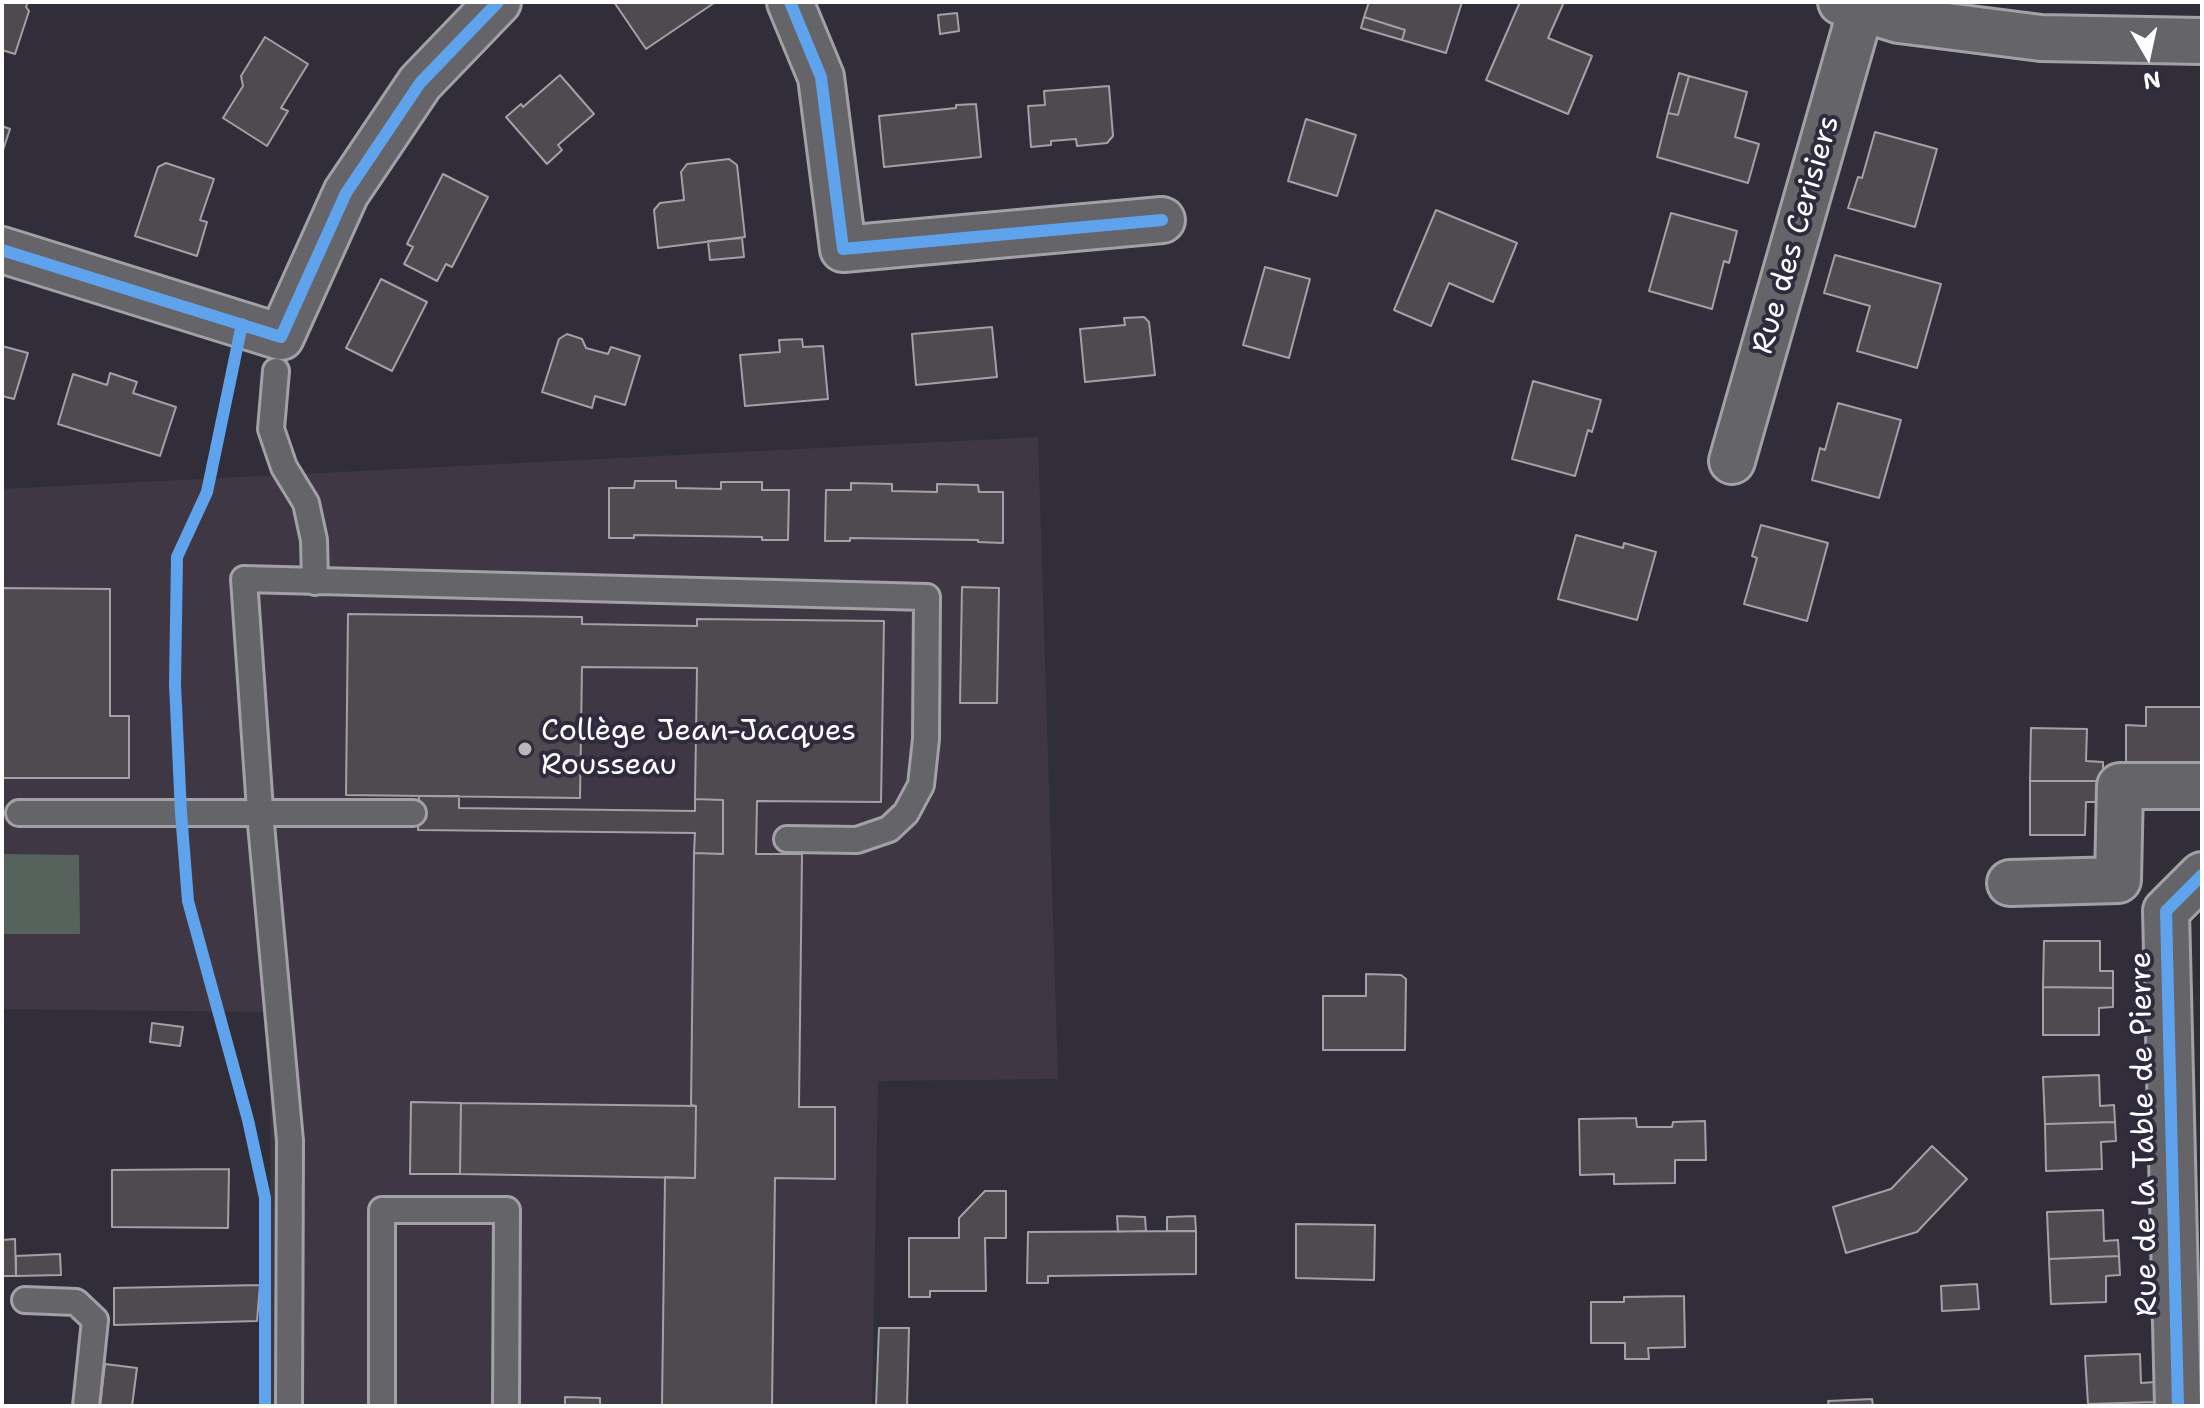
<!DOCTYPE html>
<html>
<head>
<meta charset="utf-8">
<style>
  body { margin:0 }
  #map { position:relative; width:2204px; height:1408px; overflow:hidden; background:#312e39; font-family:"Shantell Sans",sans-serif }
  canvas { display:block }
  .frame { position:absolute; inset:0; border:4px solid #fff; pointer-events:none }
  .north { position:absolute; left:2108px; top:16px; width:80px; height:80px; -webkit-text-stroke:6px #2f2a3d; paint-order:stroke; rotate:171deg; font-size:22px; font-weight:700; line-height:32px; text-align:center; color:#fff }
  .north::after { content:''; display:block; margin:auto; width:28px; height:36px; background:#fff; clip-path:polygon(50% 0,100% 100%,50% 72%,0 100%) }
</style>
</head>
<body>
<div id="map">
<canvas width="2204" height="1408"></canvas>
<div class="frame"></div>
<div class="north">N</div>
</div>
<script>
const ctx = document.querySelector('canvas').getContext('2d');
ctx.lineJoin = 'round';
function fillPath(path, color) { ctx.fillStyle = color; ctx.fill(path, 'evenodd'); }
const poly = rows => new Path2D(rows.map(r => 'M' + r).join(''));
function trace(path, color, width, dash) { ctx.strokeStyle = color; ctx.lineWidth = width; ctx.lineCap = dash ? 'butt' : 'round'; ctx.setLineDash(dash || []); ctx.stroke(path); }
function drawText(font, color, halo, rows, align = 'center') {
  ctx.font = font + ' "Shantell Sans",sans-serif'; ctx.lineWidth = 8; ctx.setLineDash([]); ctx.textBaseline = 'middle'; ctx.strokeStyle = halo; ctx.fillStyle = color; for (const [text, x, y, turn = 0] of rows) {
    ctx.save(); ctx.translate(x, y); ctx.rotate((+turn || 0) * Math.PI / 180); ctx.textAlign = isNaN(turn) ? turn : align; if (halo) ctx.strokeText(text, 0, 0); ctx.fillText(text, 0, 0); ctx.restore();
  }
}
fillPath(poly([
  [1038,437,1058,1079,878,1081,872,1406,271,1406,270,1012,2,1009,2,489]
]), '#403745');
fillPath(poly([
  [2,854,79,855,80,934,2,934]
]), '#56635c');
const building = poly([
  [2,2,28,2,26,7,29,11,15,54,2,50,2,2],
  [614,2,713,2,714,3,646,49,614,2],
  [1369,2,1462,2,1446,53,1402,40,1405,30,1364,17,1369,2],
  [1520,2,1564,2,1548,38,1592,56,1568,114,1486,80,1520,2],
  [957,13,959,31,940,34,938,15,957,13],
  [1364,17,1405,30,1402,40,1361,28,1364,17],
  [265,37,308,64,281,108,288,111,267,146,223,118,243,86,241,76,265,37],
  [1679,73,1689,76,1678,115,1668,113,1679,73],
  [560,75,594,114,558,145,562,150,547,164,506,117,521,104,523,107,560,75],
  [1689,76,1747,92,1735,137,1759,144,1748,183,1657,157,1668,113,1678,115,1689,76],
  [1109,86,1113,136,1107,143,1077,146,1076,139,1051,141,1051,145,1031,147,1028,106,1045,105,1044,91,1109,86],
  [976,104,981,157,884,167,879,116,956,108,956,105,976,104],
  [1306,119,1356,135,1337,196,1288,181,1306,119],
  [2,126,10,129,2,153,2,126],
  [1875,132,1937,149,1915,227,1848,208,1858,177,1862,178,1875,132],
  [729,159,737,165,745,237,658,248,654,210,660,203,684,200,681,172,687,164,729,159],
  [166,163,214,179,200,220,207,222,197,256,135,236,158,167,166,163],
  [443,174,488,197,452,267,446,264,437,281,404,264,413,247,407,244,443,174],
  [1436,210,1517,243,1493,302,1449,283,1431,326,1394,310,1436,210],
  [1671,213,1737,231,1729,263,1724,261,1712,309,1649,291,1671,213],
  [742,238,744,257,710,260,708,241,742,238],
  [1835,255,1941,284,1917,368,1857,351,1870,306,1824,293,1835,255],
  [1265,267,1310,279,1289,358,1243,345,1265,267],
  [381,279,427,302,392,371,346,348,381,279],
  [1144,317,1149,322,1155,375,1085,382,1080,329,1125,325,1124,318,1144,317],
  [992,327,997,377,916,385,912,334,992,327],
  [567,334,582,339,586,348,608,354,611,347,640,356,625,405,595,396,592,408,542,392,559,339,567,334],
  [802,339,803,347,823,346,828,399,745,406,740,355,780,352,779,340,802,339],
  [2,346,28,353,14,399,2,396,2,346],
  [110,373,137,382,133,393,176,407,160,456,58,424,73,374,107,385,110,373],
  [1533,381,1601,400,1592,432,1588,430,1575,476,1512,459,1533,381],
  [1838,403,1901,420,1879,498,1812,480,1820,448,1825,450,1838,403],
  [635,481,676,481,676,488,721,489,721,482,762,482,762,490,789,490,788,540,762,540,762,537,634,535,634,538,609,538,609,488,634,488,635,481],
  [851,483,892,484,892,491,937,492,937,484,978,485,979,492,1003,492,1003,543,978,542,978,540,850,538,850,541,825,541,826,490,851,490,851,483],
  [1761,525,1828,543,1807,621,1744,604,1757,558,1752,556,1761,525],
  [1576,535,1623,548,1624,543,1656,552,1637,620,1558,599,1576,535],
  [962,587,999,588,997,703,960,703,962,587],
  [2,588,110,589,110,716,129,716,129,778,2,778,2,588],
  [348,614,582,617,582,624,697,626,697,619,884,621,881,802,757,801,756,854,802,854,799,1107,835,1107,835,1179,775,1178,772,1406,662,1406,665,1177,695,1178,696,1106,691,1105,694,853,723,854,723,800,695,799,697,668,582,667,580,798,346,795,348,614],
  [2146,707,2202,707,2202,763,2126,762,2126,725,2146,726,2146,707],
  [2031,728,2087,729,2086,761,2103,762,2103,781,2030,781,2031,728],
  [2030,781,2103,781,2103,802,2086,802,2085,835,2030,835,2030,781],
  [419,796,459,796,459,808,695,811,695,799,723,800,723,854,694,853,695,833,418,830,419,796],
  [2044,941,2100,941,2100,971,2113,971,2113,988,2043,987,2044,941],
  [1366,974,1401,975,1406,979,1405,1050,1323,1050,1323,996,1366,996,1366,974],
  [2043,987,2113,988,2113,1007,2099,1008,2099,1035,2043,1035,2043,987],
  [152,1023,183,1027,180,1046,150,1042,152,1023],
  [2099,1075,2100,1106,2114,1105,2115,1122,2045,1124,2043,1077,2099,1075],
  [411,1102,461,1103,460,1174,410,1174,411,1102],
  [461,1103,696,1106,695,1178,460,1174,461,1103],
  [1636,1118,1637,1127,1672,1127,1673,1122,1705,1121,1706,1160,1675,1160,1675,1183,1614,1184,1614,1174,1580,1175,1579,1119,1636,1118],
  [2115,1122,2116,1141,2101,1142,2102,1169,2046,1171,2045,1124,2115,1122],
  [1932,1146,1967,1179,1917,1232,1846,1253,1833,1207,1891,1189,1932,1146],
  [229,1169,228,1228,112,1227,112,1170,229,1169],
  [985,1191,1006,1191,1006,1238,985,1238,986,1291,930,1291,930,1297,909,1297,909,1238,959,1238,959,1218,985,1191],
  [2103,1210,2104,1241,2118,1240,2119,1256,2049,1259,2047,1212,2103,1210],
  [1117,1216,1145,1217,1146,1231,1118,1232,1117,1216],
  [1195,1216,1196,1231,1167,1231,1167,1217,1195,1216],
  [1296,1224,1375,1225,1374,1280,1296,1278,1296,1224],
  [1196,1231,1196,1274,1048,1276,1048,1283,1027,1283,1028,1232,1196,1231],
  [15,1239,16,1276,2,1276,2,1240,15,1239],
  [60,1254,61,1275,16,1276,16,1256,60,1254],
  [2119,1256,2120,1275,2106,1276,2106,1302,2051,1304,2049,1259,2119,1256],
  [1977,1284,1979,1309,1942,1311,1941,1286,1977,1284],
  [260,1285,257,1321,114,1325,114,1288,260,1285],
  [1684,1296,1685,1347,1648,1348,1649,1359,1625,1359,1625,1343,1591,1343,1591,1302,1624,1302,1624,1297,1684,1296],
  [879,1328,909,1328,907,1406,876,1406,879,1328],
  [2140,1354,2141,1383,2156,1382,2156,1402,2088,1404,2085,1356,2140,1354],
  [105,1364,137,1368,132,1406,100,1406,105,1364],
  [565,1397,600,1398,600,1406,565,1406,565,1397],
  [1872,1399,1873,1406,1829,1406,1828,1401,1872,1399],
  [2156,1402,2156,1406,2088,1406,2088,1404,2156,1402]
]);
fillPath(building, '#4f4a50');
trace(building, '#a2a1a6', 2);
const service = poly([
  [276,371,271,429,284,467,306,503,314,540,315,582],
  [19,813,413,813],
  [25,1300,76,1302,95,1320,86,1406],
  [289,1406,290,1141,261,824,244,579,927,597,926,739,921,785,906,813,889,829,857,840,787,839],
  [382,1406,382,1210,507,1210,506,1406]
]);
const minor = poly([
  [790,2,821,77,843,249,1162,220],
  [1841,2,1899,20,2041,38,2202,41],
  [2,250,281,337,346,193,420,83,498,2],
  [1732,461,1861,9],
  [2010,883,2118,880,2120,786,2202,786],
  [2178,1406,2166,911,2202,875]
]);
trace(service, '#a2a1a6', 30);
trace(minor, '#a2a1a6', 50);
trace(service, '#656469', 24);
trace(minor, '#656469', 44);
trace(poly([
  [790,2,821,77,843,249,1162,220],
  [2,250,281,337,346,193,420,83,498,2],
  [242,324,207,492,177,557,175,684,181,813,188,901,248,1120,265,1198,265,1406],
  [2178,1406,2166,911,2202,875]
]), '#60a3ed', 12);
for (const [x, y, r, color] of [
  [525,749,8,"#b7b6ba"]
]) { const dot = new Path2D(); dot.arc(x, y, r, 0, 2 * Math.PI); ctx.fillStyle = color; ctx.fill(dot); trace(dot, '#2f2a3d', 3); }
drawText('30px', '#fff', '#2f2a3d', [
  ["Rue des Cerisiers",1797,235,-74],
  ["Rue de la Table de Pierre",2145,1134,-91]
]);
drawText('30px', '#fff', '#2f2a3d', [
  ["Collège Jean-Jacques",541,732],
  ["Rousseau",541,766]
], 'left');
</script>
</body>
</html>
